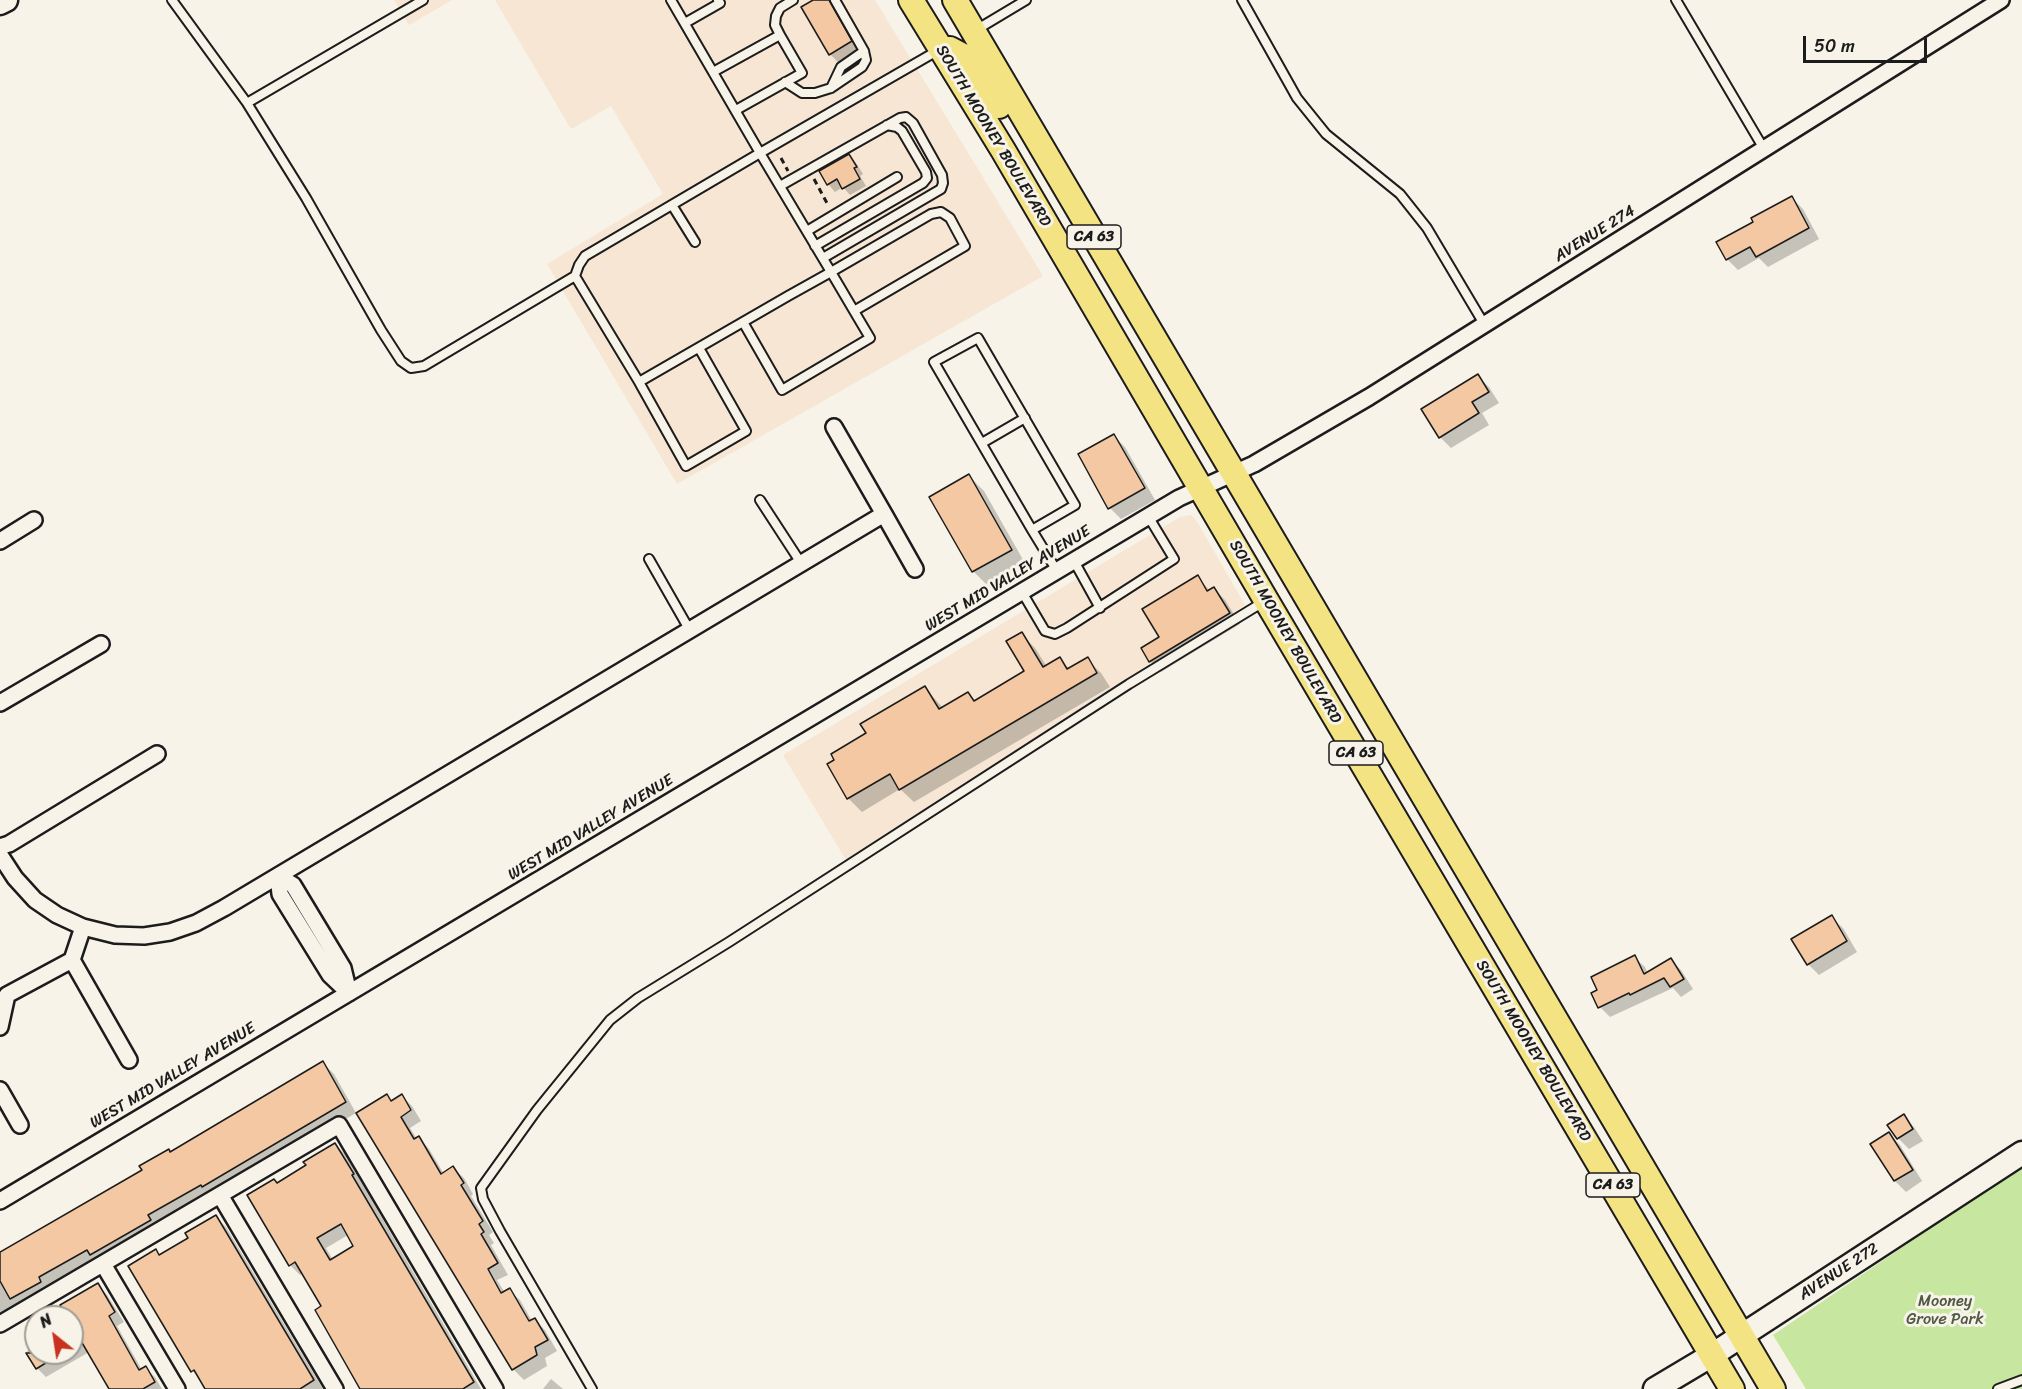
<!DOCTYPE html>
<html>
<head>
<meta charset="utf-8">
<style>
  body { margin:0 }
  #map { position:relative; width:2022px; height:1389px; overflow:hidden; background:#f7f3e8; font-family:Sriracha,sans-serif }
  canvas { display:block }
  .north { position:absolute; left:24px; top:1305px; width:60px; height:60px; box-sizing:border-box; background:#f7f3e8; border:2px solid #9f9d96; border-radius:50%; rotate:330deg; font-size:16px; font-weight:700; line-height:24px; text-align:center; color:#1c1c1c }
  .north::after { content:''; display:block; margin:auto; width:21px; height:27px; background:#c8321e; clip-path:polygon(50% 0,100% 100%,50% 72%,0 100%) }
  .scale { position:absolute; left:1803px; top:36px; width:124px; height:27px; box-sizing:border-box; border:3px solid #1c1c1c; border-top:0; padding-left:8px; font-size:18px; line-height:21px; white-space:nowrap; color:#1c1c1c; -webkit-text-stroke:4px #f7f3e8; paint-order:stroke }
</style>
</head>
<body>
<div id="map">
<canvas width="2022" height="1389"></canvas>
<div class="north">N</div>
<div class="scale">50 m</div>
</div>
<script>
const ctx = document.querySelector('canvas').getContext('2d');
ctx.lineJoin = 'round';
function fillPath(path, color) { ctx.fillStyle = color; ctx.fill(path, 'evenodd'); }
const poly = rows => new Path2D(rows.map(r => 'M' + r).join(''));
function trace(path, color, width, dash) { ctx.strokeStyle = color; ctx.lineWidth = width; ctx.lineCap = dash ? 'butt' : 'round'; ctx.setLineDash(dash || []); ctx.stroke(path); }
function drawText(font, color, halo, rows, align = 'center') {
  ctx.font = font + ' Sriracha,sans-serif'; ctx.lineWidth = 6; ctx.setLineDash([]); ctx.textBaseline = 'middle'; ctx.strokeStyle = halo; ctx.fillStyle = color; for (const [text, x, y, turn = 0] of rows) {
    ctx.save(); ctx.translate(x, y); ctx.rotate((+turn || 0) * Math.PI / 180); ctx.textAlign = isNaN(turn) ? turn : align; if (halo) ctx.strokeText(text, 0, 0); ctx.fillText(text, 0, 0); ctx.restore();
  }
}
fillPath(poly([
  [394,0,452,0,409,25],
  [495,0,875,0,1043,276,677,484,547,264,663,194,611,106,571,129],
  [1191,515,1196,520,1245,605,846,860,783,755,1180,517]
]), '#f6e6d3');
fillPath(poly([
  [2022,1166,2022,1389,1806,1389,1773,1335]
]), '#c7e7a0');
fillPath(poly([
  [816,0,833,0,862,53,841,65,830,54],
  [849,156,856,163,863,174,860,176,866,186,850,195,843,187,835,192,828,184,821,172],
  [1791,197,1803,209,1819,239,1768,267,1759,258,1738,270,1727,259,1755,222],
  [1477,376,1489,387,1499,403,1482,413,1489,425,1451,448,1440,437],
  [1114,436,1125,447,1155,500,1121,519,1110,508],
  [969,476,984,491,1026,565,988,586,973,571,931,497],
  [1198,577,1210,591,1214,589,1225,600,1240,624,1161,672,1150,661,1143,649,1161,637],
  [1021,634,1035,648,1047,667,1059,659,1070,669,1087,659,1101,673,1110,687,914,802,900,789,862,812,848,798,868,734,925,688,943,708,968,694,976,701,1026,672],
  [1831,917,1843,928,1857,952,1819,975,1808,964],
  [1634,957,1645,967,1648,974,1671,960,1681,970,1693,989,1681,997,1673,988,1610,1017,1600,1007,1599,990],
  [323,1063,334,1074,356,1113,0,1322,0,1255],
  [387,1096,392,1102,402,1096,412,1106,421,1121,410,1128,417,1139,419,1138,429,1149,444,1174,453,1168,464,1178,473,1194,471,1196,493,1232,489,1235,494,1243,491,1245,508,1275,497,1280,505,1293,509,1290,520,1300,532,1321,534,1320,545,1330,557,1351,545,1358,547,1366,524,1380,513,1369],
  [1903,1116,1914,1127,1923,1141,1909,1149,1898,1138,1889,1125],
  [1889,1134,1900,1145,1922,1181,1906,1192,1895,1181],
  [335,1144,345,1154,481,1389,362,1389,323,1307,303,1273,300,1275,290,1265,277,1184,308,1166],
  [348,1235,355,1247,333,1260,326,1248],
  [216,1217,226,1227,323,1389,207,1389,193,1371,156,1251,160,1256,190,1238],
  [98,1285,107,1295,124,1322,117,1326,142,1370,145,1368,155,1377,162,1389,110,1389,89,1352,46,1377,37,1368,27,1351,36,1345,36,1353,72,1353,72,1317,69,1317],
  [551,1379,563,1389,543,1389]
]), '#0003');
const building = poly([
  [813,0,829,0,852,41,829,55,801,7,813,0],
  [849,154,857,167,854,168,860,179,842,189,837,179,827,185,819,171,849,154],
  [1792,196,1809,228,1756,257,1750,247,1726,260,1716,242,1753,222,1751,218,1792,196],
  [1478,374,1489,392,1472,402,1479,413,1439,438,1421,409,1478,374],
  [1114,434,1145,488,1108,509,1078,454,1114,434],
  [969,474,1012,550,972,572,929,497,969,474],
  [1198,575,1207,591,1214,587,1230,613,1149,662,1141,648,1159,637,1142,609,1198,575],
  [1022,632,1043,667,1060,657,1067,669,1088,657,1097,673,899,790,890,774,847,799,827,764,834,760,831,754,866,733,860,724,925,686,939,709,968,692,974,701,1024,671,1006,641,1022,632],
  [1832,915,1847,941,1807,965,1791,939,1832,915],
  [1635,955,1644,974,1671,958,1684,979,1670,987,1664,978,1630,995,1629,993,1598,1008,1591,993,1597,990,1591,977,1635,955],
  [323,1061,346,1102,202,1187,201,1185,148,1215,151,1220,90,1255,87,1250,39,1277,41,1282,10,1299,0,1281,0,1252,142,1170,139,1166,169,1149,170,1152,323,1061],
  [387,1094,391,1101,402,1094,411,1110,401,1117,414,1139,419,1136,441,1174,453,1166,464,1183,461,1185,483,1221,479,1224,484,1232,481,1234,498,1263,488,1269,501,1293,510,1288,529,1321,535,1318,548,1340,535,1347,537,1355,512,1370,356,1113,387,1094],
  [1904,1114,1913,1129,1897,1139,1887,1125,1904,1114],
  [1889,1132,1913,1170,1894,1181,1870,1144,1889,1132],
  [335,1143,354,1174,352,1175,474,1382,463,1389,360,1389,315,1310,321,1306,295,1262,289,1266,247,1195,274,1179,277,1183,306,1165,303,1162,335,1143],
  [341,1224,353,1246,330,1260,317,1238,341,1224],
  [216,1215,314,1380,300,1389,205,1389,194,1370,191,1372,128,1266,156,1249,159,1255,188,1238,185,1233,216,1215],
  [98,1283,115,1312,109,1316,139,1370,146,1366,155,1382,143,1389,109,1389,81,1341,72,1347,72,1317,67,1317,60,1305,98,1283],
  [26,1353,62,1353,36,1369,26,1353]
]);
fillPath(building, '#f3c8a2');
trace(building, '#1c1c1c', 1.5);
const lane = poly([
  [172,0,247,103,423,0],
  [671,0,760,153,831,272,854,311,965,246,950,218,941,212,931,214,831,272,788,296,743,322,639,382,575,276,579,265,585,256,760,153,937,51],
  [1242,0,1297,98,1326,134,1400,194,1427,228,1484,324],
  [1676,0,1764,149],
  [685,23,720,3,718,0],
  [976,30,1026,0],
  [780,35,775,25,776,16,780,8,793,0],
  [713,72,780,35,802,73,736,110],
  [785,82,802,93,815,93,831,88,862,67,866,60,864,51,835,0],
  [831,88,841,67,864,51],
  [247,103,306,198,381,330,401,361,411,368,424,366,575,276],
  [780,186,900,118,906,117,913,123,942,175,943,183,941,189,823,258],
  [672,205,695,242],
  [807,231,897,177],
  [815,246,923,183,927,178,926,172,902,131,897,127,887,125],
  [743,322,782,390,870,338,854,311],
  [639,382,686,466,746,431,699,348],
  [982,443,1025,418],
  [760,500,801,563],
  [1032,530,1075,505,978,338,934,362,1032,530,1057,571],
  [649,559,689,629],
  [1074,561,1100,608],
  [1022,592,1045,631,1055,634,1067,628,1174,559,1148,516],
  [592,1389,500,1231,483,1199,481,1188,537,1110,610,1020,638,998,729,942,1129,684,1265,601],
  [1998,1389,2022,1380]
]);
const street = poly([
  [834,427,884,514],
  [0,541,34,520],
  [0,703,101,644],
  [0,847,9,844,157,754],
  [0,855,15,878,35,900,57,915,83,927,115,935,144,936,170,932,196,923,224,908,884,514,915,569],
  [278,876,293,885,343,968,349,993],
  [278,876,280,894,330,975,349,993],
  [72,960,129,1060],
  [0,1027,7,995,72,960,83,927],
  [0,1090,20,1125],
  [220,1195,335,1389],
  [0,1201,1179,498,1254,464,1369,397,2001,0],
  [103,1264,177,1389],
  [0,1324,339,1125,495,1389]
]);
const secondary = poly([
  [0,3,6,0],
  [1655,1389,1712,1355,2022,1153]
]);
const primary = poly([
  [911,0,1003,150,1266,600,1732,1389],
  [955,0,1773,1389],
  [941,49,950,49,965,57,983,80,999,106]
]);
trace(lane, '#1c1c1c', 12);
trace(street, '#1c1c1c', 20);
trace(secondary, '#1c1c1c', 27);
trace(primary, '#1c1c1c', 28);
trace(poly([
  [781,158,788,171],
  [814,179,828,205]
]), '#1c1c1c', 3, [6, 4.5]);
trace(lane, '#f7f3e8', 8);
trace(street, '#f7f3e8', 15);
trace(secondary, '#f7f3e8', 22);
trace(primary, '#f4e382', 24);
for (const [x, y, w] of [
  [1094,237,54],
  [1356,753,54],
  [1613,1185,54]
]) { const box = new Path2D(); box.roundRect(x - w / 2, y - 12, w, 24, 4.5); ctx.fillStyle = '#f7f3e8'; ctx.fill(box); trace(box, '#1c1c1c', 1.5); }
drawText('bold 15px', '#1c1c1c', null, [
  ["CA 63",1094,237],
  ["CA 63",1356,753],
  ["CA 63",1613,1185]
]);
drawText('16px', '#1c1c1c', '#f7f3e8', [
  ["SOUTH MOONEY BOULEVARD",993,136,59],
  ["AVENUE 274",1595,234,-32],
  ["WEST MID VALLEY AVENUE",1008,579,-31],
  ["SOUTH MOONEY BOULEVARD",1285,632,60],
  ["WEST MID VALLEY AVENUE",591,828,-31],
  ["SOUTH MOONEY BOULEVARD",1533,1051,59],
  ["WEST MID VALLEY AVENUE",173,1076,-31],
  ["AVENUE 272",1839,1272,-33]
]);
drawText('16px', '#4f5944', '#f7f3e8', [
  ["Mooney",1945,1302],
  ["Grove Park",1945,1320]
]);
</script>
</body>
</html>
